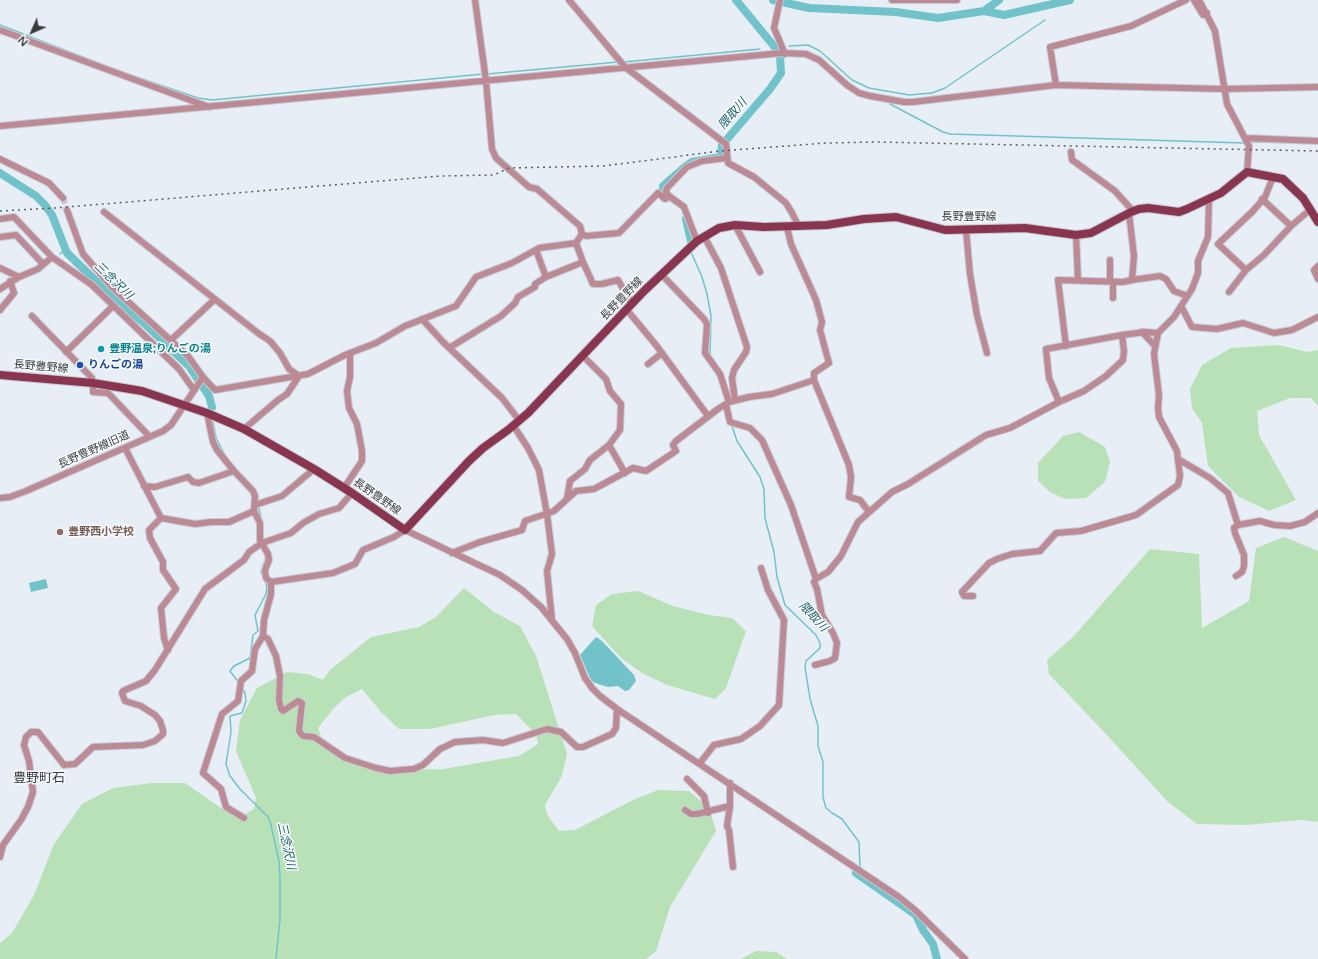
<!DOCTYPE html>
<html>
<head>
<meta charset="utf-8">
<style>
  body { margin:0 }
  #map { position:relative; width:1318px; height:959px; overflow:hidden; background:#e7eef6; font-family:"Varela Round",sans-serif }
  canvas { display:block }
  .north { position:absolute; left:12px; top:12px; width:40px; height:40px; -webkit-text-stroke:3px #f8fbfe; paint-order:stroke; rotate:225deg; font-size:11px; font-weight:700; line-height:16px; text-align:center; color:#393c3f }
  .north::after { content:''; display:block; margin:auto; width:14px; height:18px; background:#393c3f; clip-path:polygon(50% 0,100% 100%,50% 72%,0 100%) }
</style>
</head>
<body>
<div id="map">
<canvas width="1318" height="959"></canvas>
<div class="north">N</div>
</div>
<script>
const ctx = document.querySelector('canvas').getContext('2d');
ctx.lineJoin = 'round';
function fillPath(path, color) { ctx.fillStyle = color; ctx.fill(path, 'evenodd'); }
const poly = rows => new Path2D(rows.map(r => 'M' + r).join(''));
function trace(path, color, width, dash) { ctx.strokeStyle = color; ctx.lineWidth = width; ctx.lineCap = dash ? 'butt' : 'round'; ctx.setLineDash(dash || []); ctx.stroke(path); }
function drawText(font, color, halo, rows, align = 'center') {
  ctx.font = font + ' "Varela Round","Noto Sans JP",sans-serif'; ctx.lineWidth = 3; ctx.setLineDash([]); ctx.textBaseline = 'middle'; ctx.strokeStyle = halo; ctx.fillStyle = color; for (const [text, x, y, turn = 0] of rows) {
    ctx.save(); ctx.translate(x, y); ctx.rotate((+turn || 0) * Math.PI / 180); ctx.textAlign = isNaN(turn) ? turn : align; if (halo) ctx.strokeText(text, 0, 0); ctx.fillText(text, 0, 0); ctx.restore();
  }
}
fillPath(poly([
  [1279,345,1307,352,1318,350,1318,406,1311,398,1290,398,1257,411,1259,435,1296,500,1269,511,1239,497,1208,466,1202,423,1192,408,1190,389,1202,365,1231,348],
  [1079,432,1105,447,1110,462,1105,482,1086,498,1065,499,1050,492,1038,481,1038,463,1063,436],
  [1284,537,1318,551,1318,822,1301,820,1246,825,1197,824,1168,802,1105,733,1049,674,1047,660,1074,636,1150,549,1199,554,1202,628,1249,601,1256,548],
  [464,588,494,612,520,626,536,656,567,754,562,776,545,805,548,816,559,831,575,830,635,799,658,790,689,791,709,808,716,831,670,907,656,951,646,959,0,959,0,943,12,933,34,895,54,844,82,804,113,788,152,783,185,783,221,808,242,816,254,809,256,798,236,751,240,720,257,688,287,672,308,674,323,680,330,670,371,637,419,627,436,617],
  [362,689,382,713,399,729,430,729,494,715,516,714,536,734,538,744,519,756,443,769,405,770,372,768,342,760,325,747,318,728,333,709,346,697],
  [638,591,673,606,709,615,732,618,746,631,726,688,715,699,667,685,642,673,621,658,592,626,596,605,612,594],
  [756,951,776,952,787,959,741,959]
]), '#b9e1b8');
fillPath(poly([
  [46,579,48,588,31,592,29,583],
  [596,637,602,641,634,675,636,681,629,690,625,691,618,686,608,687,598,684,593,682,590,678,580,655]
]), '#72c3c9');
trace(poly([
  [0,25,119,71,198,98,212,100,483,74],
  [789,46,808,45,820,51,852,80,869,88,909,95,932,93,945,88,1045,20],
  [624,62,760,49],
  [487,74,618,62],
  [890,104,943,132,950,134,1244,143],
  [1250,142,1306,143],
  [498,155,506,163],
  [691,252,702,277,707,294,711,316,710,355],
  [60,254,65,249],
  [729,392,732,399],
  [213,422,216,438,226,457],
  [732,426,737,441,760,477,764,489,765,518,774,552,777,577,785,605,816,635,820,643,820,648,806,661,805,667,810,699,818,726,818,746,823,762,823,797,826,808,832,813,842,819,859,842,860,866],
  [243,476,251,485],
  [258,505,263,525,263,533],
  [239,683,230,671,234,666,250,658,253,635,258,631,255,615,266,594,267,586,261,572,266,557],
  [242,688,245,693,246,701,242,713,230,716,231,732,226,764,230,776,240,789,268,817,270,821,279,861,280,878,280,919,276,959]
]), '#72c3c9', 1.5);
trace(poly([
  [773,0,809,8,896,12,938,18,984,11,999,0],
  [984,11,1004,15,1070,0],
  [0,173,36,196,45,205,52,215,67,253,124,308,143,322,189,366,209,396,212,407],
  [668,197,664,192,663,186,686,166,692,162,721,157,722,145,770,89,781,73,780,55,778,51,736,0],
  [686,219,691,241],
  [856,873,916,915,923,930,933,944,937,959]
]), '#72c3c9', 8);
trace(poly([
  [63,198,67,210]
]), '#c4cad1', 6, [6, 3]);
const minor = poly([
  [569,0,625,67,726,144,728,163,754,177,786,203,792,213,798,225],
  [780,0,774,28,785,54],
  [892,0,957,0],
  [1194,0,1203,15,1207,13],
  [1199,0,1215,31,1227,104,1249,146,1247,172],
  [0,30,209,107],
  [1056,85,1050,47,1131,26,1186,0],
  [0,126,782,53,806,54,819,60,847,85,859,93,870,96,904,102,913,102,1056,85,1224,89,1318,87],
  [1245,138,1318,141],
  [1071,152,1072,160,1075,162,1115,191,1133,211],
  [0,159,49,183,63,198],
  [669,196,684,207,697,241],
  [1262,199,1291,226,1311,209],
  [104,212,258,333,270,341,280,353,289,369,299,376,287,394,278,400,244,429],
  [1129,213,1134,256,1132,280,1160,276,1166,279,1174,291,1187,296],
  [0,219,14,217,52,257,92,285,179,369,194,390],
  [735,225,760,272],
  [787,227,791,244,816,300,822,322,820,330,829,363,814,373,814,380,849,465,851,477,849,497,860,500,869,512],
  [966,230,970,274,977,315,987,353],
  [582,234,586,236,619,233,658,193,665,199,669,196,666,192,667,188,687,167,702,161,726,158],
  [1076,235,1078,280],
  [704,236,721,268,747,347,746,352,734,370,732,378,735,400],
  [0,237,16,235,43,264],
  [583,262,593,284,602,284,618,280,632,304],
  [1318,266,1314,270,1318,279],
  [0,268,19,277,38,269,52,257],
  [1246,270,1264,255,1291,226],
  [662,275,704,319,707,324,705,353,720,374,729,402],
  [546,277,583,262,576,243],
  [1110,282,1110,260],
  [1113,282,1113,298],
  [0,289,19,277],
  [1229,292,1246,270,1218,244,1253,211,1265,197,1273,177],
  [1181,306,1192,327,1217,329,1243,323,1274,333,1292,330,1318,317],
  [0,310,14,293,10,281],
  [627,310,656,345,708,416],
  [32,316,92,378,91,383],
  [422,319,443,342,502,398,519,420],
  [1142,332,1155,346],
  [171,340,215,299],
  [1066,346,1058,280,1123,282,1132,280],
  [449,348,501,316,515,303,518,297,535,287,535,284,546,277,536,250],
  [66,352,113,306],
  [583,356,606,379,610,391,621,404,620,430,609,445,625,473],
  [648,364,662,353],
  [203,377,215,390,308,374,345,355,376,343,405,326,456,306,476,277,512,263,539,248,576,243,582,234,580,226,537,189,529,187,496,158,492,149,486,81,475,0],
  [93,383,93,392,108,393,149,436],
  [1059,402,1049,378,1046,349,1122,335,1145,332,1158,333],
  [726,405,730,422,750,428,762,440,791,505,816,579,814,582,817,589,822,615,833,633,837,643,835,658,830,661,815,665],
  [207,413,213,442,217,450,234,471,253,491,255,496,254,511,260,523,260,540,268,554,269,560,265,570,266,578,271,582],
  [513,425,528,448,539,470,547,514,552,554,547,571,552,620],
  [125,448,161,518,195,524,211,522,229,522,254,511],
  [1178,459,1210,478,1228,493,1238,525,1260,521,1274,525,1290,526,1305,522,1318,513],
  [144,486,155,487,188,477,193,482,199,483,234,471],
  [344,488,362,461,362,451,357,424,349,408,347,391,350,377,350,354],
  [0,498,10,497,26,491,163,431,171,425,203,377,188,356,113,288,83,254,67,210],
  [567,498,570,481,585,469,590,460,609,445],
  [255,505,282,496,314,469],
  [161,518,149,530,150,538,163,562,163,570,176,589,161,608,164,638,168,650],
  [452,553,480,542,522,530,525,521,554,511,576,491,594,489,633,468,646,471,676,451,673,445,676,441,718,409,729,402,749,397,772,394,814,380],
  [1236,576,1242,572,1244,566,1244,555,1235,533,1234,528,1238,525],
  [816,579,828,572,841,556,858,522,892,492,908,484,986,435,1010,428,1059,402,1084,391,1106,376,1123,360,1124,351,1122,335],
  [973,596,964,596,962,592,989,563,997,559,1012,554,1040,551,1056,533,1081,531,1136,515,1178,485,1180,476,1177,451,1159,417,1158,408,1159,395,1154,354,1158,333,1174,317,1192,289,1198,273,1198,261,1208,237,1209,199],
  [263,636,268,639,276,656,280,676,279,700,281,709,283,711,298,701,302,703,299,731,303,736,314,737,345,758,376,768,390,771,414,769,423,765,440,749,455,742,483,740,503,743,547,729,561,732,577,747,583,747,612,734,616,728,617,709],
  [700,763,714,745,741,739,760,726,779,705,784,620,768,590,761,568],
  [687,779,704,796,708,813],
  [730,783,730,806,727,826,729,830,733,867],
  [685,810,691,814,697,814,730,806],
  [244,818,226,807,221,789,203,773,222,714,238,701,241,681,252,671,255,649,263,636,264,620,271,594,271,582,333,573,355,564,363,550,394,537,405,530,500,575,522,590,541,607,567,639,575,653,585,678,592,688,600,696,617,709,899,897,915,910,965,959],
  [0,857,3,845,21,820,28,807,33,792,29,761,24,745,26,737,31,732,38,732,64,765,75,764,93,747,143,745,155,741,163,734,163,730,160,721,155,715,141,706,125,701,122,693,123,691,146,681,155,670,205,589,244,560,249,552,262,543,291,533,303,523,319,514,339,508,352,493]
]);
const major = poly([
  [0,375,93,383,142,391,207,413,244,429,314,469,352,493,405,530,469,461,483,448,508,430,528,413,644,291,697,241,719,228,735,225,764,227,827,225,864,219,896,217,945,230,1025,228,1076,235,1091,233,1131,212,1139,209,1148,208,1179,212,1187,209,1221,193,1247,172,1283,179,1303,198,1318,222]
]);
trace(minor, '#c4cad1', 8);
trace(major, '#c4cad1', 10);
trace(minor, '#bc8a95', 6);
trace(major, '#8a354f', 8);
trace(poly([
  [0,211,55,208,441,176,494,175,509,168,604,166,720,151,826,143,874,142,1318,151]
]), '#5a5e62', 1.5, [2, 4]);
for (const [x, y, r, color] of [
  [101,349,4,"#0f9aa8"],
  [80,365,4,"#1a4fb4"],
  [60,532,4,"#8d6e63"]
]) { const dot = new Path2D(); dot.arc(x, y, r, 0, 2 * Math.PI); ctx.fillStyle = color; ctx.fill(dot); trace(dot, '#f8fbfe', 1.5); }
drawText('11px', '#393c3f', '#f8fbfe', [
  ["長野豊野線",969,217],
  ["長野豊野線",622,299,-46],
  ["長野豊野線",41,367,5],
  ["長野豊野線旧道",94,450,-24],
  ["長野豊野線",377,497,35]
]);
drawText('bold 11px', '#0d838f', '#f8fbfe', [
  ["豊野温泉;りんごの湯",109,349]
], 'left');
drawText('bold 11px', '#164399', '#f8fbfe', [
  ["りんごの湯",88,365]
], 'left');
drawText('bold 11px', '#785e54', '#f8fbfe', [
  ["豊野西小学校",68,532]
], 'left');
drawText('italic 12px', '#1f6267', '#f8fbfe', [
  ["隈取川",733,114,-49],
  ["三念沢川",113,281,44],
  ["隈取川",813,617,47],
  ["三念沢川",286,846,78]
]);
drawText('13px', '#34393f', '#f8fbfe', [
  ["豊野町石",39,779]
]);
</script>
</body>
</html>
